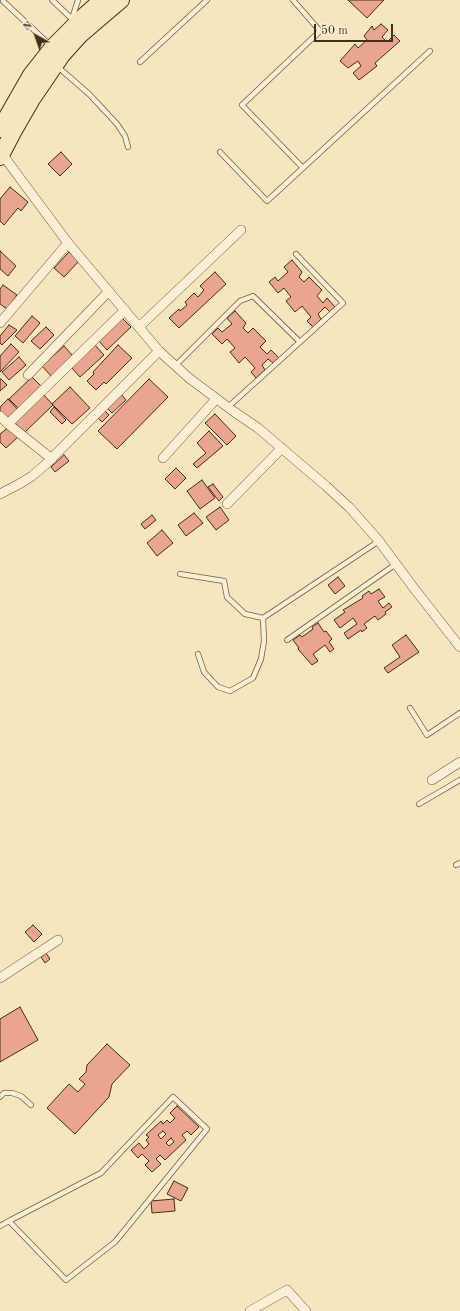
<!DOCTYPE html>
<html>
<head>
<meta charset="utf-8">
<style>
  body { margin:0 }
  #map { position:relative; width:460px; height:1311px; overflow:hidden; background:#f7e5bd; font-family:"Old Standard TT",serif }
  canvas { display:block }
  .north { position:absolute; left:16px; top:16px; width:40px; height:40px; -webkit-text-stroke:3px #faeed4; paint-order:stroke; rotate:320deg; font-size:11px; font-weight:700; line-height:16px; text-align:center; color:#432d1c }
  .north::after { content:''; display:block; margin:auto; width:14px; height:18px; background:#432d1c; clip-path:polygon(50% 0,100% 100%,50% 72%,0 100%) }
  .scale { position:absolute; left:314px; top:24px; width:79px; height:18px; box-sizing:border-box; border:2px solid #432d1c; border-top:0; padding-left:5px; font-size:12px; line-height:14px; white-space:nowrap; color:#432d1c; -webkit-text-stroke:3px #faeed4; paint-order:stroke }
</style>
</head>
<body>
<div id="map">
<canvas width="460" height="1311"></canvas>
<div class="north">N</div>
<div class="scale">50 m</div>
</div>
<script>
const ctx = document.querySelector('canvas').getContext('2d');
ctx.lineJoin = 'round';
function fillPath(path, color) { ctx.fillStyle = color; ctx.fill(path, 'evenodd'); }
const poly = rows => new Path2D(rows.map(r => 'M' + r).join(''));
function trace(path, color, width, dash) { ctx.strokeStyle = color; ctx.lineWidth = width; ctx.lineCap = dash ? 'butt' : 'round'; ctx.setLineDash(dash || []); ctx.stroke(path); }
const building = poly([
  [348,0,384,0,367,18,348,0],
  [381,24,388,30,382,37,387,42,394,35,400,41,375,63,377,66,359,80,353,73,361,66,358,61,348,68,340,61,355,44,358,48,367,40,364,36,372,26,374,30,381,24],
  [61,152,72,164,60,176,48,164,61,152],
  [10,187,28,202,21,211,18,208,4,225,0,221,0,199,10,187],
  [0,251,16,266,8,276,0,269,0,251],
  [69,252,79,261,64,277,54,268,69,252],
  [292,260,302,272,299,277,304,282,309,277,322,290,317,296,323,303,327,298,335,307,330,312,325,307,318,314,321,319,313,327,307,321,311,317,302,306,295,312,286,301,291,297,284,288,278,293,269,282,275,277,278,281,288,272,284,267,292,260],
  [215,272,226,284,179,328,169,318,179,309,180,311,187,305,185,302,194,293,198,297,204,290,200,286,215,272],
  [3,285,17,295,7,309,0,304,0,289,3,285],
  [235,311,246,323,243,328,248,333,253,328,266,341,260,347,267,354,271,350,279,358,273,363,268,359,262,365,265,370,256,378,251,372,255,368,245,357,239,363,230,352,235,348,227,339,222,344,212,334,218,328,222,332,232,324,227,318,235,311],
  [32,316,40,323,23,343,15,336,32,316],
  [122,318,131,327,107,350,98,340,122,318],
  [9,325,17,330,2,345,0,343,0,336,9,325],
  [46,327,54,335,40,349,31,341,46,327],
  [11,344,19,352,0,372,0,356,11,344],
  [94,344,104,355,80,377,70,366,94,344],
  [118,345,132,358,106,384,104,382,96,390,87,381,94,374,93,372,118,345],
  [64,346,73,356,51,376,42,366,64,346],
  [19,357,26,365,9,380,2,372,19,357],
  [32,377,42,387,18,408,9,399,32,377],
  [0,379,1,379,7,385,0,391,0,379],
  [149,379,168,397,117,449,98,431,149,379],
  [70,387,90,408,72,424,52,404,70,387],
  [43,394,53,405,24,433,14,422,43,394],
  [121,394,126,400,112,413,107,408,121,394],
  [8,399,18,410,7,419,0,411,0,407,8,399],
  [54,407,66,420,62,424,50,412,54,407],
  [105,411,109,415,102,422,98,418,105,411],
  [215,414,236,436,227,445,205,423,215,414],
  [9,427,18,437,6,448,0,442,0,434,9,427],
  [209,431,223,446,197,468,193,464,206,453,197,443,209,431],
  [64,455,69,461,55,472,51,467,64,455],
  [176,468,186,478,175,489,165,479,176,468],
  [202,480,215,498,200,509,187,491,202,480],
  [213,484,223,497,219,501,208,487,213,484],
  [220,507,229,520,216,530,206,517,220,507],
  [194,513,203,523,186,536,178,525,194,513],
  [152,515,156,520,145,529,141,524,152,515],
  [162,530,173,543,157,556,147,543,162,530],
  [338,577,345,586,335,594,328,585,338,577],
  [379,589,385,597,378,601,383,608,389,603,392,607,385,612,386,614,378,620,375,616,364,624,367,628,362,632,361,630,348,639,344,633,357,624,353,618,340,628,334,620,345,612,343,610,363,598,362,596,369,591,371,594,379,589],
  [318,623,324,632,326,631,332,639,329,642,334,649,330,652,325,645,313,654,318,661,312,665,298,649,299,648,293,640,300,635,302,637,313,629,312,627,318,623],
  [406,635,419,652,388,673,384,668,400,657,392,645,406,635],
  [33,925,42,934,34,942,25,932,33,925],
  [46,953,50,959,45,963,41,957,46,953],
  [20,1007,38,1040,0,1062,0,1019,20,1007],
  [107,1044,130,1065,112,1084,109,1097,75,1134,47,1108,69,1084,78,1092,85,1084,79,1079,86,1072,87,1065,107,1044],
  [177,1106,199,1127,191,1135,187,1131,182,1135,186,1140,165,1160,160,1155,156,1159,161,1164,152,1172,145,1165,149,1161,142,1154,138,1158,131,1150,139,1143,144,1149,149,1144,146,1140,149,1137,146,1135,161,1121,163,1124,167,1120,170,1123,175,1118,170,1113,177,1106],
  [163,1131,166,1134,161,1139,158,1135,163,1131],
  [171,1138,174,1142,169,1146,166,1143,171,1138],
  [174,1181,188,1188,181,1201,167,1194,174,1181],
  [174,1199,175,1211,152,1213,151,1201,174,1199]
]);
fillPath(building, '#e9a58e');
trace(building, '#432d1c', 1);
const lane = poly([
  [52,0,72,19],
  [293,0,320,31,242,105,302,167],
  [3,1,50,45],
  [72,19,78,0],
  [140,62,207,0],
  [58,67,89,94,117,124,125,136,128,147],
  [220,152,267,201,430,51],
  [175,366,240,301,253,296,300,342],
  [227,408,343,303,296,254],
  [180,574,224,581,227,597,245,614,263,618],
  [287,640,396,564],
  [198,654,204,672,218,687,230,691,253,678,261,659,264,641,263,618,379,541],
  [410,708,427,735,460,713],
  [419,804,460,780],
  [456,865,460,863],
  [0,1097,4,1093,12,1093,21,1096,31,1105],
  [0,1226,9,1221,101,1173,173,1097,207,1129,115,1242,66,1280,9,1221]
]);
const street = poly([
  [2,154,68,243,159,351,189,378,233,411,258,428,326,486,350,508,379,541,413,587,460,647],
  [0,323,68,243],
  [139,327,241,230],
  [28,375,109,291],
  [0,416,8,424,52,459],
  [8,424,125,310],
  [163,458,216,399],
  [0,494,21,483,32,476,45,465,159,351],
  [227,504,282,448],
  [432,780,460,762],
  [0,978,58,940],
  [250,1311,287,1290,306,1311]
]);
const highway = poly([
  [0,129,31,75,53,47,84,16,102,0],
  [0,157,13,132,32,99,62,55,80,35,121,0]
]);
trace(lane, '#705b44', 6);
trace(street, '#705b44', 10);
trace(highway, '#432d1c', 18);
trace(lane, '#faeed4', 4.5);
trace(street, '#faeed4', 9);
trace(highway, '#f7e5bd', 16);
</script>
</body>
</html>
